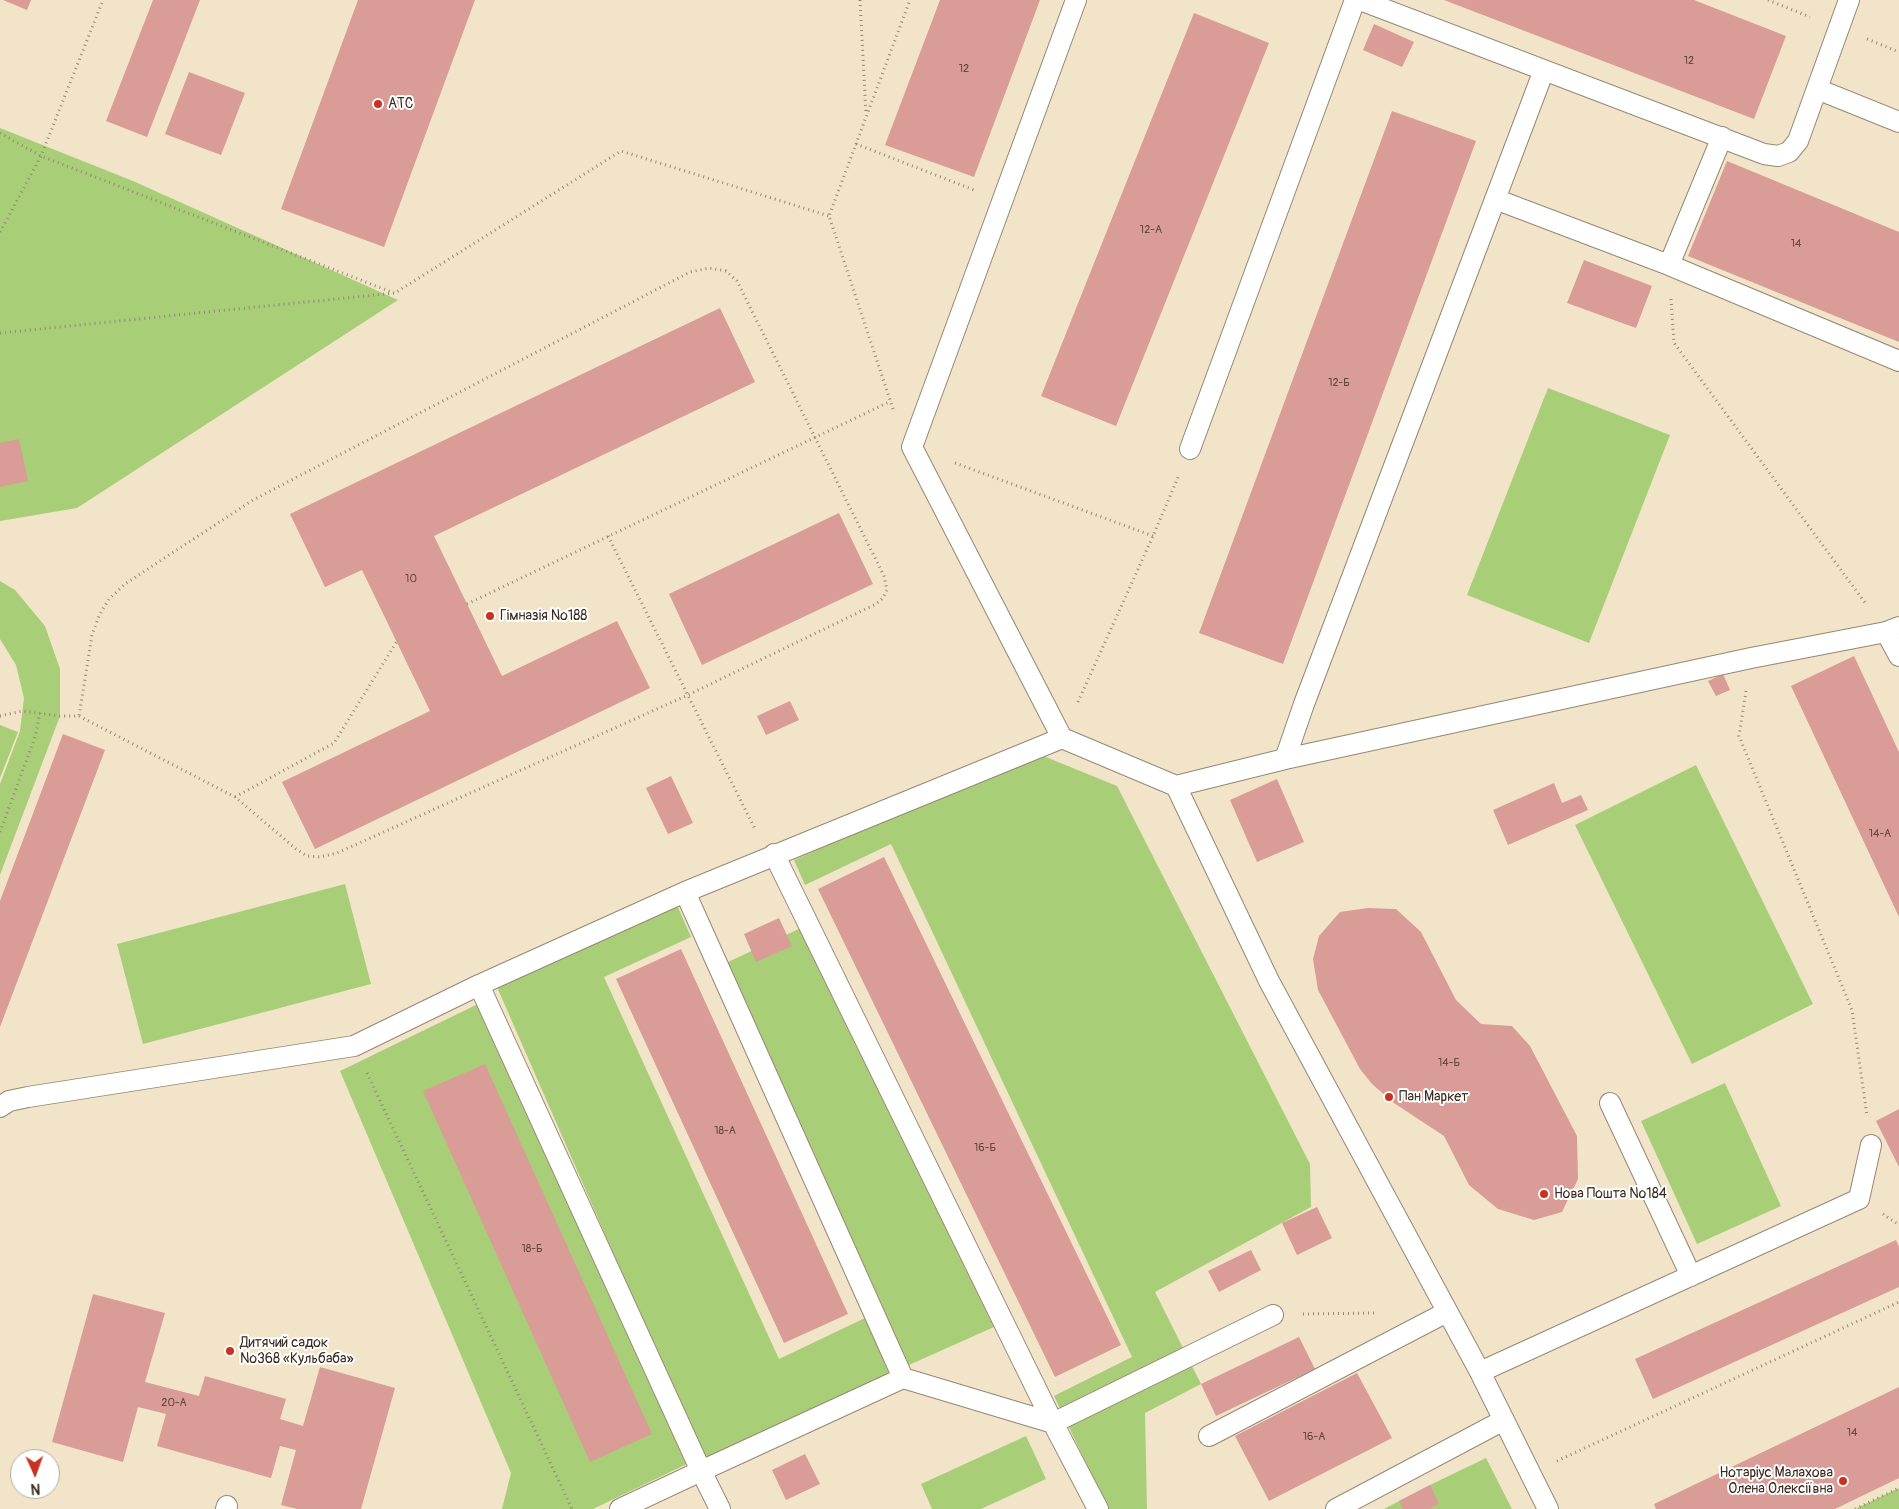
<!DOCTYPE html>
<html>
<head>
<meta charset="utf-8">
<style>
  body { margin:0 }
  #map { position:relative; width:1899px; height:1509px; overflow:hidden; background:#f2e4c9; font-family:Pangolin,sans-serif }
  canvas { display:block }
  .north { position:absolute; left:10px; top:1449px; width:50px; height:50px; box-sizing:border-box; background:#fff; border:1px solid #b1aaa5; border-radius:50%; rotate:178deg; font-size:14px; font-weight:700; line-height:20px; text-align:center; color:#3b2a1e }
  .north::after { content:''; display:block; margin:auto; width:18px; height:22px; background:#c8321e; clip-path:polygon(50% 0,100% 100%,50% 72%,0 100%) }
</style>
</head>
<body>
<div id="map">
<canvas width="1899" height="1509"></canvas>
<div class="north">N</div>
</div>
<script>
const ctx = document.querySelector('canvas').getContext('2d');
ctx.lineJoin = 'round';
function fillPath(path, color) { ctx.fillStyle = color; ctx.fill(path, 'evenodd'); }
const poly = rows => new Path2D(rows.map(r => 'M' + r).join(''));
function trace(path, color, width, dash) { ctx.strokeStyle = color; ctx.lineWidth = width; ctx.lineCap = dash ? 'butt' : 'round'; ctx.setLineDash(dash || []); ctx.stroke(path); }
function drawText(font, color, halo, rows, align = 'center') {
  ctx.font = font + ' Pangolin,sans-serif'; ctx.lineWidth = 4; ctx.setLineDash([]); ctx.textBaseline = 'middle'; ctx.strokeStyle = halo; ctx.fillStyle = color; for (const [text, x, y, turn = 0] of rows) {
    ctx.save(); ctx.translate(x, y); ctx.rotate((+turn || 0) * Math.PI / 180); ctx.textAlign = isNaN(turn) ? turn : align; if (halo) ctx.strokeText(text, 0, 0); ctx.fillText(text, 0, 0); ctx.restore();
  }
}
fillPath(poly([
  [0,128,133,181,398,300,77,508,0,521],
  [1548,388,1670,435,1589,643,1467,595],
  [0,581,15,590,45,626,60,669,60,716,0,875,0,784,20,731,24,698,16,665,0,639],
  [0,725,18,732,0,778],
  [1036,753,1117,786,1310,1164,1311,1207,1155,1292,1201,1384,1145,1413,1147,1509,1108,1509,1054,1396,1132,1357,891,844,805,885,794,860],
  [1696,765,1813,1004,1692,1064,1575,825],
  [345,884,371,984,143,1044,117,944],
  [677,905,691,937,604,977,779,1359,865,1318,890,1376,704,1461,497,987],
  [801,928,994,1327,909,1365,728,962],
  [478,1004,687,1464,593,1509,502,1509,511,1473,340,1071],
  [1725,1083,1781,1206,1697,1244,1641,1121],
  [1026,1436,1046,1479,981,1509,932,1509,921,1484],
  [1486,1458,1512,1509,1384,1509,1430,1485],
  [1899,1488,1899,1509,1855,1509]
]), '#a9ce78');
fillPath(poly([
  [3,0,31,0,27,10],
  [153,0,200,0,147,137,106,121],
  [358,0,475,0,384,247,281,209],
  [940,0,1040,0,974,177,885,145],
  [1444,0,1694,0,1786,36,1754,119],
  [1194,13,1269,43,1116,426,1041,396],
  [1374,24,1414,42,1402,67,1363,50],
  [189,72,245,93,221,155,165,134],
  [1392,111,1476,141,1283,664,1199,633],
  [1727,161,1899,232,1899,342,1688,256],
  [1584,260,1652,286,1636,328,1567,303],
  [720,308,755,382,434,536,502,676,617,621,650,688,315,849,282,782,430,711,362,570,325,587,290,514],
  [19,439,28,481,0,487,0,443],
  [839,513,873,584,702,665,669,594],
  [1854,656,1899,752,1899,917,1791,686],
  [1723,674,1730,690,1716,696,1708,681],
  [790,701,799,720,766,735,757,716],
  [63,734,105,750,0,1027,0,901],
  [671,776,693,823,668,834,646,788],
  [1277,779,1304,842,1257,862,1230,800],
  [1554,783,1562,803,1581,795,1588,810,1508,845,1493,810],
  [884,857,1121,1345,1055,1377,818,889],
  [1368,908,1396,909,1421,932,1456,1000,1481,1024,1512,1026,1530,1046,1577,1136,1578,1179,1562,1212,1534,1220,1498,1209,1469,1185,1444,1136,1394,1103,1372,1084,1360,1069,1318,990,1313,959,1319,936,1340,912],
  [779,918,792,946,756,962,744,934],
  [681,949,848,1314,784,1343,616,979],
  [485,1064,652,1434,590,1462,423,1091],
  [1899,1109,1899,1167,1876,1121],
  [1317,1207,1332,1238,1297,1255,1282,1223],
  [1896,1240,1899,1247,1899,1287,1653,1399,1635,1359],
  [1251,1250,1261,1270,1219,1292,1208,1271],
  [93,1294,165,1313,145,1382,199,1396,205,1376,286,1399,280,1419,303,1426,320,1367,395,1388,361,1509,297,1509,281,1505,296,1450,280,1446,271,1478,157,1446,166,1414,138,1407,123,1462,52,1442],
  [1299,1337,1315,1369,1216,1416,1201,1384],
  [1357,1373,1392,1438,1269,1501,1235,1436],
  [1899,1387,1899,1478,1835,1509,1656,1509,1654,1504],
  [805,1454,820,1484,786,1500,772,1470],
  [1430,1485,1439,1504,1429,1509,1403,1509,1399,1501]
]), '#d99c97');
const service = poly([
  [1076,0,912,447,1062,738,1176,786,1285,759,1751,658,1886,632,1899,627],
  [1360,0,1764,154,1778,156,1789,152,1798,141,1849,0],
  [1817,89,1899,122],
  [1495,199,1669,265,1899,361],
  [1669,265,1722,137],
  [1190,449,1355,0],
  [1886,632,1899,656],
  [1285,759,1304,704,1544,70],
  [1176,786,1269,981,1480,1372,1548,1509],
  [774,854,1053,1423,1098,1509],
  [685,892,903,1378],
  [479,985,701,1471,620,1509],
  [1610,1103,1691,1276],
  [0,1107,9,1101,28,1097,354,1046,479,985,685,892,1062,738],
  [1480,1372,1859,1199,1871,1145],
  [1209,1436,1447,1312],
  [226,1509,227,1506],
  [720,1509,701,1471,903,1378,1053,1423,1273,1315],
  [1336,1509,1504,1420]
]);
trace(service, '#968774', 22);
trace(poly([
  [860,0,866,114],
  [1768,0,1810,17],
  [1867,39,1899,52],
  [0,133,41,156,394,293],
  [856,144,974,190],
  [0,232,41,156,103,0],
  [1671,299,1674,343,1866,604],
  [0,333,395,293,621,151,829,216],
  [893,409,829,216,910,0],
  [955,463,1153,536],
  [608,536,756,831],
  [467,604,889,402],
  [1746,691,1739,736,1852,1010,1867,1116],
  [1078,702,1153,536,1179,475],
  [0,716,22,711,60,716,79,716,235,797,296,849,307,856,320,857,337,853,688,695,876,604,883,598,887,590,884,576,737,281,726,271,709,268,690,272,253,500,125,584,109,599,99,616,92,635,79,716],
  [235,797,334,743,397,641],
  [0,832,35,737,40,713],
  [367,1073,572,1509],
  [1883,1214,1899,1225],
  [1303,1314,1377,1313],
  [1557,1461,1899,1302],
  [1855,1509,1899,1488]
]), '#968774', 3, [1, 4]);
trace(service, '#fff', 20);
for (const [x, y, r, color] of [
  [378,104,5,"#c8321e"],
  [490,616,5,"#c8321e"],
  [1389,1097,5,"#c8321e"],
  [1544,1194,5,"#c8321e"],
  [230,1351,5,"#c8321e"],
  [1843,1481,5,"#c8321e"]
]) { const dot = new Path2D(); dot.arc(x, y, r, 0, 2 * Math.PI); ctx.fillStyle = color; ctx.fill(dot); trace(dot, '#fff', 2); }
drawText('11px', '#62463c', null, [
  ["12",1689,61],
  ["12",964,69],
  ["12-А",1151,230],
  ["14",1796,244],
  ["12-Б",1339,383],
  ["10",411,579],
  ["14-А",1880,834],
  ["14-Б",1449,1063],
  ["18-А",725,1131],
  ["16-Б",985,1148],
  ["18-Б",532,1249],
  ["20-А",174,1403],
  ["14",1852,1433],
  ["16-А",1314,1437]
]);
drawText('14px', '#3b2a1e', '#fff', [
  ["АТС",388,104],
  ["Гімназія №188",500,616],
  ["Пан Маркет",1399,1097],
  ["Нова Пошта №184",1554,1194],
  ["Дитячий садок",240,1343],
  ["№368 «Кульбаба»",240,1359],
  ["Нотаріус Малахова",1833,1473,"right"],
  ["Олена Олексіївна",1833,1489,"right"]
], 'left');
</script>
</body>
</html>
